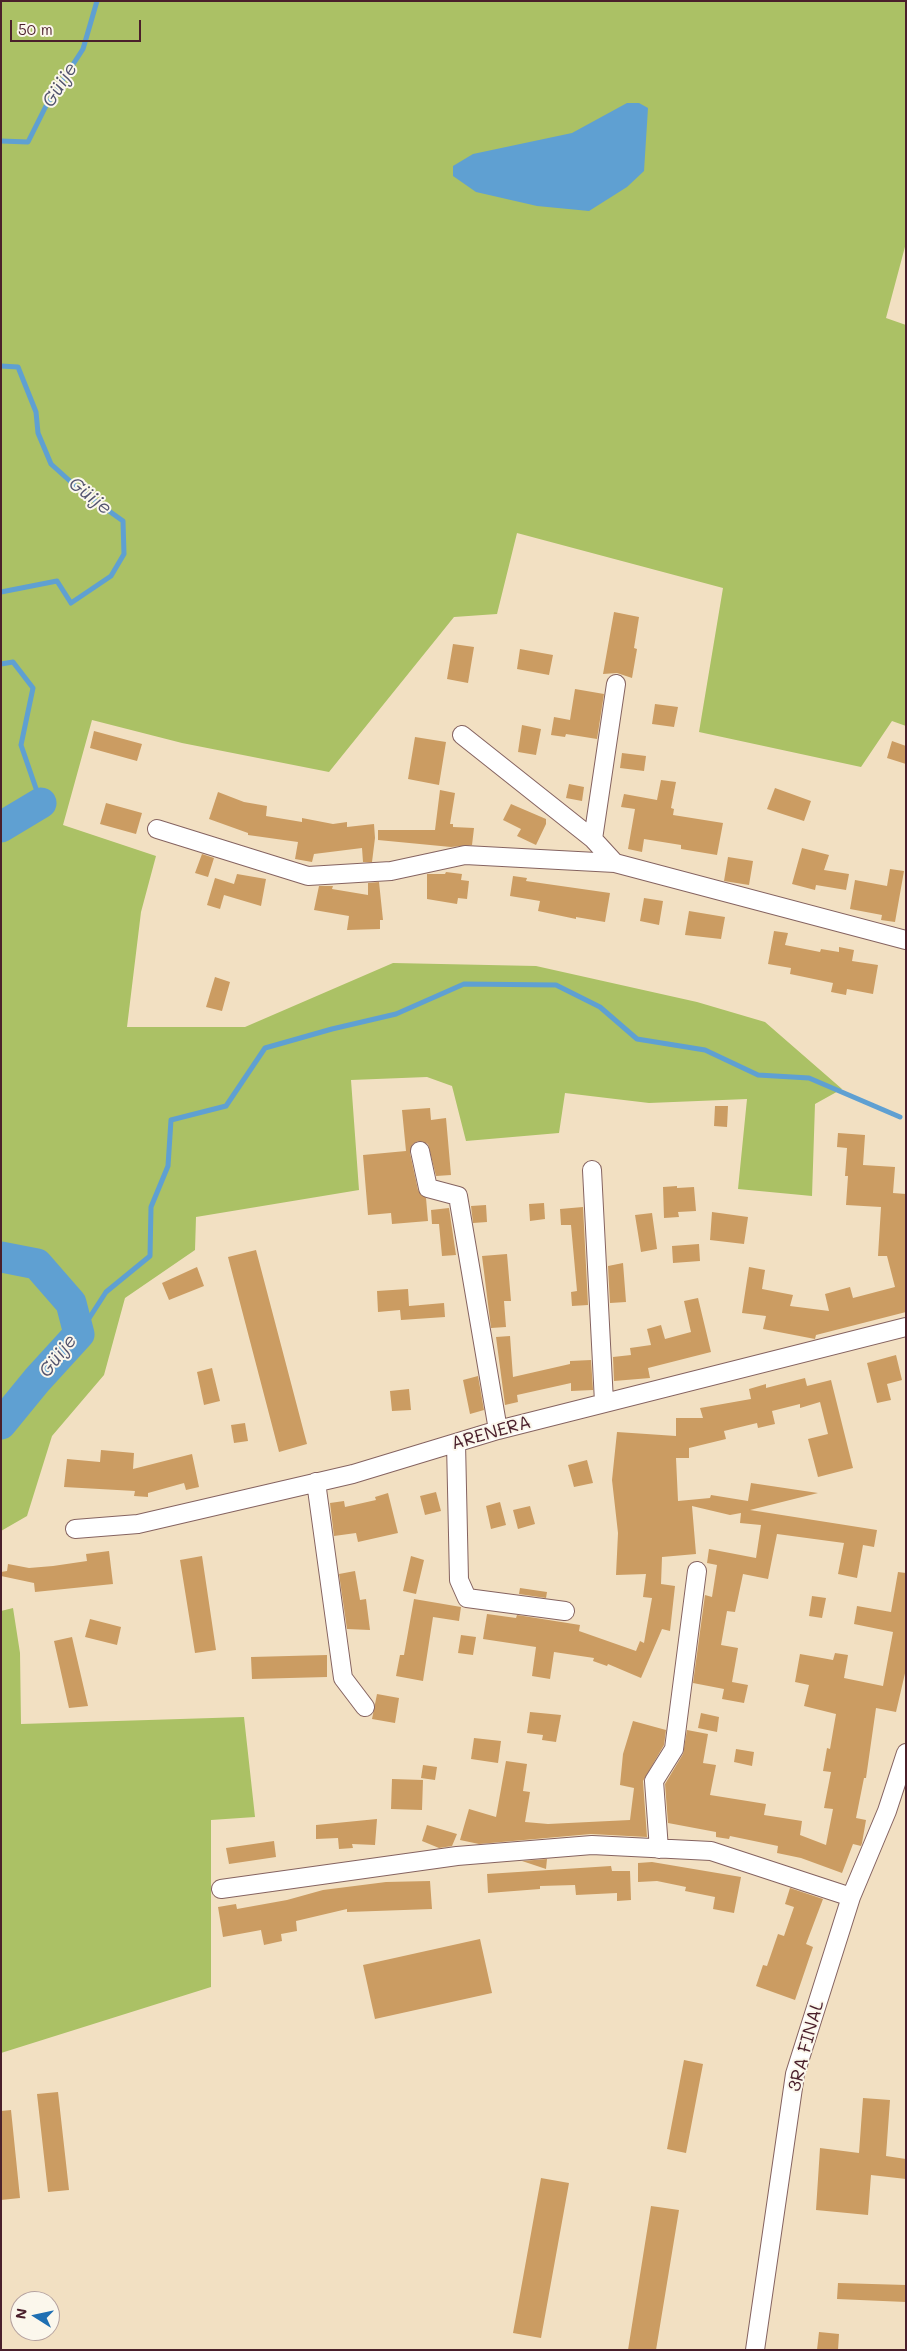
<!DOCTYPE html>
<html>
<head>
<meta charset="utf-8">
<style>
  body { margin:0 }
  #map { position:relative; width:907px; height:2351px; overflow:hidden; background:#f2e0c2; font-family:Mali,sans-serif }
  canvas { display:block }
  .frame { position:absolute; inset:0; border:2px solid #4a1f2b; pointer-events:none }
  .north { position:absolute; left:10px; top:2291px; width:50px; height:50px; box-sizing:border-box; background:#fbf7ec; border:1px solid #b4a19f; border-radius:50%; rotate:280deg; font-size:14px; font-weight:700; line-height:20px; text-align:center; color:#4a1f2b }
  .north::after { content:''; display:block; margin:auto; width:18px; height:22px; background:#1f6fb2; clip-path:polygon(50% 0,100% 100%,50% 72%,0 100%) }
  .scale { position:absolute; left:10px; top:20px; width:131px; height:22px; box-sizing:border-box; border:2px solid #4a1f2b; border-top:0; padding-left:6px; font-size:15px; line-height:18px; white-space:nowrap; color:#4a1f2b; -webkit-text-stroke:4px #fbf7ec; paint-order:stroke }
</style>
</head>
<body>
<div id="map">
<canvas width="907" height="2351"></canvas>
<div class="frame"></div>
<div class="north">N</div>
<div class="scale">50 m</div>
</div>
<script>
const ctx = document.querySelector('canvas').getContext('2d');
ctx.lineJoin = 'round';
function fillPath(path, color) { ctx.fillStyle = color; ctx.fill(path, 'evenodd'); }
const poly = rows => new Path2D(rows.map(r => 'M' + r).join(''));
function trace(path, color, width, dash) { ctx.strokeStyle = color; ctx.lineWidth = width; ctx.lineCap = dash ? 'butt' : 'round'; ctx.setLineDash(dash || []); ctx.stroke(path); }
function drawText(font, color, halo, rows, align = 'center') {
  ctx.font = font + ' Mali,sans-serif'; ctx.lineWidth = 4; ctx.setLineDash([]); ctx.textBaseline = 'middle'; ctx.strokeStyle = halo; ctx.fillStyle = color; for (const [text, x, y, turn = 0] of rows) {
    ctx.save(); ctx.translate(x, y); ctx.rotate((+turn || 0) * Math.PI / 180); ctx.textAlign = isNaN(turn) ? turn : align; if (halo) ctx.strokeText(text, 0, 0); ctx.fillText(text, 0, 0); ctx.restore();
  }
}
fillPath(poly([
  [1,1,906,1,906,243,886,318,906,325,906,726,892,721,861,767,699,732,723,588,517,533,497,614,454,617,329,772,182,743,92,720,63,825,156,856,141,912,127,1027,245,1027,393,963,536,966,697,1002,765,1022,842,1089,815,1104,812,1196,738,1189,747,1099,649,1103,565,1093,559,1133,466,1141,452,1086,427,1077,351,1080,359,1190,196,1217,195,1250,125,1298,104,1375,52,1436,27,1516,1,1531],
  [13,1608,20,1653,21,1724,244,1717,255,1817,211,1820,211,1987,1,2053,1,1611]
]), '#abc165');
fillPath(poly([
  [627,103,639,103,648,108,644,171,627,187,589,211,537,206,476,192,453,176,453,166,473,154,572,133]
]), '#5fa0d2');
trace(poly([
  [1,141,28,142,46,106,83,49,97,1],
  [1,366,18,367,36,412,38,433,51,464,81,491,123,521,124,554,111,576,71,603,57,581,1,592],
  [1,664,13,662,33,688,21,745,41,803],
  [79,1334,106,1292,150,1256,151,1207,168,1166,171,1120,226,1106,265,1048,332,1029,396,1014,464,984,556,985,600,1007,637,1039,705,1050,758,1075,809,1078,900,1117]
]), '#5fa0d2', 5);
trace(poly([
  [1,827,41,803],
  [1,1257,37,1264,71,1303,79,1334,37,1380,1,1424]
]), '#5fa0d2', 31);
fillPath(poly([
  [614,612,639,617,634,648,637,649,632,678,617,673,603,674],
  [453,644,474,647,468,683,447,679],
  [520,649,553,655,549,675,517,669],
  [575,689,604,694,597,739,566,734,565,737,551,735,554,717,570,720],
  [655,704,678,707,674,727,652,724],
  [522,725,541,729,536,755,518,752],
  [94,731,142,744,137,761,90,748],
  [415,737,446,742,439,785,408,779],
  [892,741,906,746,906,764,887,758],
  [622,753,646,756,644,771,620,768],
  [661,780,676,782,671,808,674,809,673,815,723,823,717,855,681,849,681,845,644,839,642,852,628,849,635,809,621,807,624,794,657,800],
  [569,784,584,787,582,801,566,798],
  [775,788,811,801,804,821,767,809],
  [440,790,455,793,450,824,453,824,453,827,474,828,472,845,451,847,378,840,378,830,435,830],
  [218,792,244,802,267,806,266,816,302,822,302,818,333,824,347,822,347,827,374,824,375,838,372,862,363,862,362,848,314,854,312,862,295,859,298,842,248,835,248,833,209,819],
  [106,803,142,813,136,834,100,824],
  [511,804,546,819,546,824,536,845,517,836,521,829,503,820],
  [802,848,829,855,824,870,849,874,846,890,816,885,815,890,792,884],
  [202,854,214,858,208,877,195,873],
  [728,857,753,861,749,885,724,881],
  [890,869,904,871,895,922,881,920,882,915,850,909,855,880,887,886],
  [446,872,462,874,461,880,469,881,467,899,458,898,457,904,427,899,427,874,445,874],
  [237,874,266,879,261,906,224,895,220,909,207,905,215,878,234,884],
  [513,876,527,878,526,881,610,893,605,922,576,917,576,919,538,911,540,901,510,896],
  [379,882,383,920,380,920,380,929,347,930,349,916,314,910,319,886,333,886,332,889,368,895,368,883],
  [644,898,663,901,659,925,640,921],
  [689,911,725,917,721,939,685,935],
  [774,931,788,933,785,945,820,952,821,949,839,952,839,947,854,950,852,961,878,965,873,994,847,989,846,995,831,992,833,983,790,974,791,968,768,964],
  [215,977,230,982,222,1011,206,1007],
  [715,1106,728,1106,727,1127,714,1126],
  [430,1108,431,1120,446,1118,451,1175,436,1176,428,1144,418,1141,413,1144,410,1153,418,1190,426,1198,428,1221,392,1224,391,1213,368,1215,363,1155,406,1151,402,1110],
  [838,1133,865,1135,863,1165,895,1167,893,1193,906,1194,906,1312,816,1335,815,1339,763,1329,766,1316,742,1313,749,1267,765,1270,762,1289,793,1295,790,1306,829,1311,825,1294,850,1287,853,1298,895,1287,887,1256,878,1256,881,1207,846,1205,848,1176,845,1176,847,1148,837,1147],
  [677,1186,677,1188,694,1187,696,1211,678,1212,679,1217,664,1218,663,1187],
  [544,1203,545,1219,530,1221,529,1204],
  [486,1205,487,1222,473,1223,471,1206],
  [583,1207,588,1305,572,1306,571,1292,577,1291,571,1225,561,1225,560,1209],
  [449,1208,456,1255,442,1256,439,1224,432,1224,431,1210],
  [712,1212,748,1217,744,1244,710,1240],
  [652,1213,657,1249,641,1252,635,1215],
  [699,1244,700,1261,673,1263,672,1246],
  [256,1250,307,1444,279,1452,228,1257],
  [507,1254,511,1301,504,1301,506,1327,491,1328,482,1256],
  [623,1263,626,1302,610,1303,608,1266],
  [197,1267,204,1286,169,1300,162,1283],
  [408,1289,409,1306,444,1303,445,1317,401,1320,400,1310,378,1312,377,1291],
  [698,1298,711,1352,648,1368,650,1378,614,1381,613,1357,631,1355,630,1348,651,1345,647,1329,661,1325,665,1339,691,1332,684,1301],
  [510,1336,513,1377,570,1364,570,1361,591,1360,593,1390,571,1391,571,1383,517,1395,518,1402,505,1405,496,1337],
  [896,1355,902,1380,887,1384,891,1400,877,1403,867,1363],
  [212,1368,220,1401,204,1405,197,1372],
  [478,1376,484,1410,470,1414,463,1380],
  [805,1378,807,1386,831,1380,853,1468,818,1477,808,1439,828,1434,820,1402,800,1408,800,1404,772,1411,775,1424,758,1428,757,1423,724,1431,726,1439,689,1448,689,1458,676,1458,678,1501,710,1498,711,1495,748,1501,751,1483,818,1493,750,1510,877,1530,874,1547,863,1545,857,1578,838,1574,844,1543,777,1534,768,1579,743,1574,735,1612,727,1611,721,1645,738,1648,732,1682,748,1685,744,1703,722,1699,724,1689,693,1683,705,1595,712,1597,717,1565,707,1563,709,1549,756,1558,761,1525,740,1523,741,1513,730,1515,692,1506,696,1554,662,1557,661,1584,675,1586,670,1631,662,1629,641,1678,608,1664,607,1666,593,1661,594,1658,554,1652,550,1679,532,1676,536,1647,483,1639,487,1614,516,1618,517,1615,580,1625,579,1631,636,1651,640,1641,644,1643,652,1598,643,1597,646,1574,616,1575,618,1533,612,1480,617,1432,676,1436,676,1418,703,1418,700,1408,751,1399,749,1389,766,1384,766,1388],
  [409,1389,411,1410,392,1411,390,1391],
  [245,1423,248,1441,234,1443,231,1425],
  [101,1450,134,1453,133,1469,192,1454,199,1487,186,1490,184,1483,148,1493,148,1497,134,1496,135,1491,64,1487,67,1459,100,1462],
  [587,1460,593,1483,574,1487,568,1465],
  [436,1492,441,1511,425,1515,420,1496],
  [388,1493,398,1533,358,1542,356,1533,334,1536,330,1503,344,1501,345,1507,376,1500,375,1497],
  [500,1502,506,1525,491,1529,486,1506],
  [530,1506,535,1524,518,1529,513,1510],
  [109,1551,113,1584,35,1592,34,1583,1,1576,1,1572,7,1571,8,1564,29,1568,53,1566,87,1561,86,1554],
  [202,1556,216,1650,195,1653,180,1560],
  [411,1556,424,1560,416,1594,403,1591],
  [355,1571,360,1600,366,1599,370,1630,347,1629,339,1574],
  [898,1572,906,1573,906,1669,896,1712,876,1708,866,1778,864,1778,856,1818,866,1820,862,1843,861,1846,853,1844,842,1873,801,1858,777,1853,778,1846,730,1836,729,1839,716,1837,716,1832,668,1823,665,1784,683,1754,687,1730,708,1734,703,1763,716,1765,710,1795,766,1804,764,1815,802,1821,800,1835,826,1845,833,1809,824,1808,831,1772,823,1771,827,1748,830,1749,836,1714,804,1706,809,1685,795,1682,800,1654,833,1660,835,1653,848,1655,844,1678,883,1686,893,1632,854,1624,857,1606,891,1612],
  [520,1588,547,1592,546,1598,519,1594],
  [812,1596,826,1598,822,1618,809,1616],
  [414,1599,461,1607,459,1621,433,1617,423,1681,396,1676,400,1655,404,1655],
  [90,1619,121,1627,117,1645,85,1637],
  [461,1635,476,1637,473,1655,458,1653],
  [72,1637,88,1706,69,1708,54,1641],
  [327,1655,327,1677,252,1679,251,1657],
  [377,1694,399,1698,395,1723,372,1719],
  [530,1712,561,1715,556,1742,542,1740,543,1735,527,1733],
  [701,1713,719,1717,717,1732,698,1728],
  [633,1721,666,1730,664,1745,643,1781,647,1837,591,1834,479,1844,460,1840,469,1809,496,1817,506,1761,527,1764,523,1791,530,1792,525,1822,548,1824,630,1820,634,1788,620,1785,623,1754],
  [474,1738,501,1741,498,1763,471,1759],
  [736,1749,754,1752,752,1766,734,1762],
  [423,1765,437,1767,435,1780,421,1778],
  [392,1779,423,1780,422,1810,391,1809],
  [377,1819,375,1845,352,1844,353,1848,339,1849,338,1838,316,1839,316,1825],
  [427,1825,457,1834,452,1846,439,1848,422,1841],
  [274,1841,276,1857,229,1864,226,1848],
  [547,1859,546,1869,522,1861],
  [652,1862,741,1877,734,1913,713,1909,715,1897,685,1891,686,1887,657,1881,638,1882,638,1863],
  [611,1866,612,1871,630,1871,631,1900,617,1901,617,1893,576,1895,575,1885,540,1886,540,1889,488,1893,487,1874],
  [430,1881,432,1909,347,1912,347,1909,296,1921,297,1931,281,1934,282,1941,264,1945,261,1930,223,1937,218,1907,236,1904,237,1909,287,1900,323,1890,386,1882],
  [790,1888,823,1899,806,1944,813,1947,795,2000,756,1986,763,1965,767,1966,778,1934,784,1936,794,1907,785,1904],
  [480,1939,492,1993,375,2019,363,1965],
  [684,2060,703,2064,686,2153,667,2149],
  [58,2092,69,2190,48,2192,37,2094],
  [863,2098,890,2100,886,2156,906,2159,906,2179,871,2175,868,2215,816,2210,820,2148,859,2153],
  [11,2110,20,2198,1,2200,1,2111],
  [541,2178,569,2183,541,2338,513,2333],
  [651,2206,679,2210,656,2350,628,2350],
  [838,2283,906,2285,906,2302,837,2299],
  [819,2332,839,2334,838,2350,817,2350]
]), '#cb9c62');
const minor = poly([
  [462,735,593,839,615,863],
  [157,829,308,876,391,871,465,855,615,863,906,940],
  [593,839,616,684],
  [420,1151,428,1188,458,1196,498,1430],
  [592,1170,604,1402],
  [456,1443,459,1580,467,1598,565,1611],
  [316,1482,343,1678,365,1707],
  [75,1529,138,1524,353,1474,498,1430,906,1327],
  [659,1849,654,1781,674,1749,697,1571],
  [221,1889,457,1856,592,1845,711,1851,851,1897],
  [755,2350,795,2074,851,1897,887,1811,906,1753]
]);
trace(minor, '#856360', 20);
trace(minor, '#fff', 18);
drawText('18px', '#4a1f2b', '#fbf7ec', [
  ["ARENERA",491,1433,-16],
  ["3RA FINAL",806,2046,-75]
]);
drawText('italic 19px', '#52536e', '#fbf7ec', [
  ["Güije",60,85,-58],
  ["Güije",90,496,38],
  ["Güije",58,1356,-52]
]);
</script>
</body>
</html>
